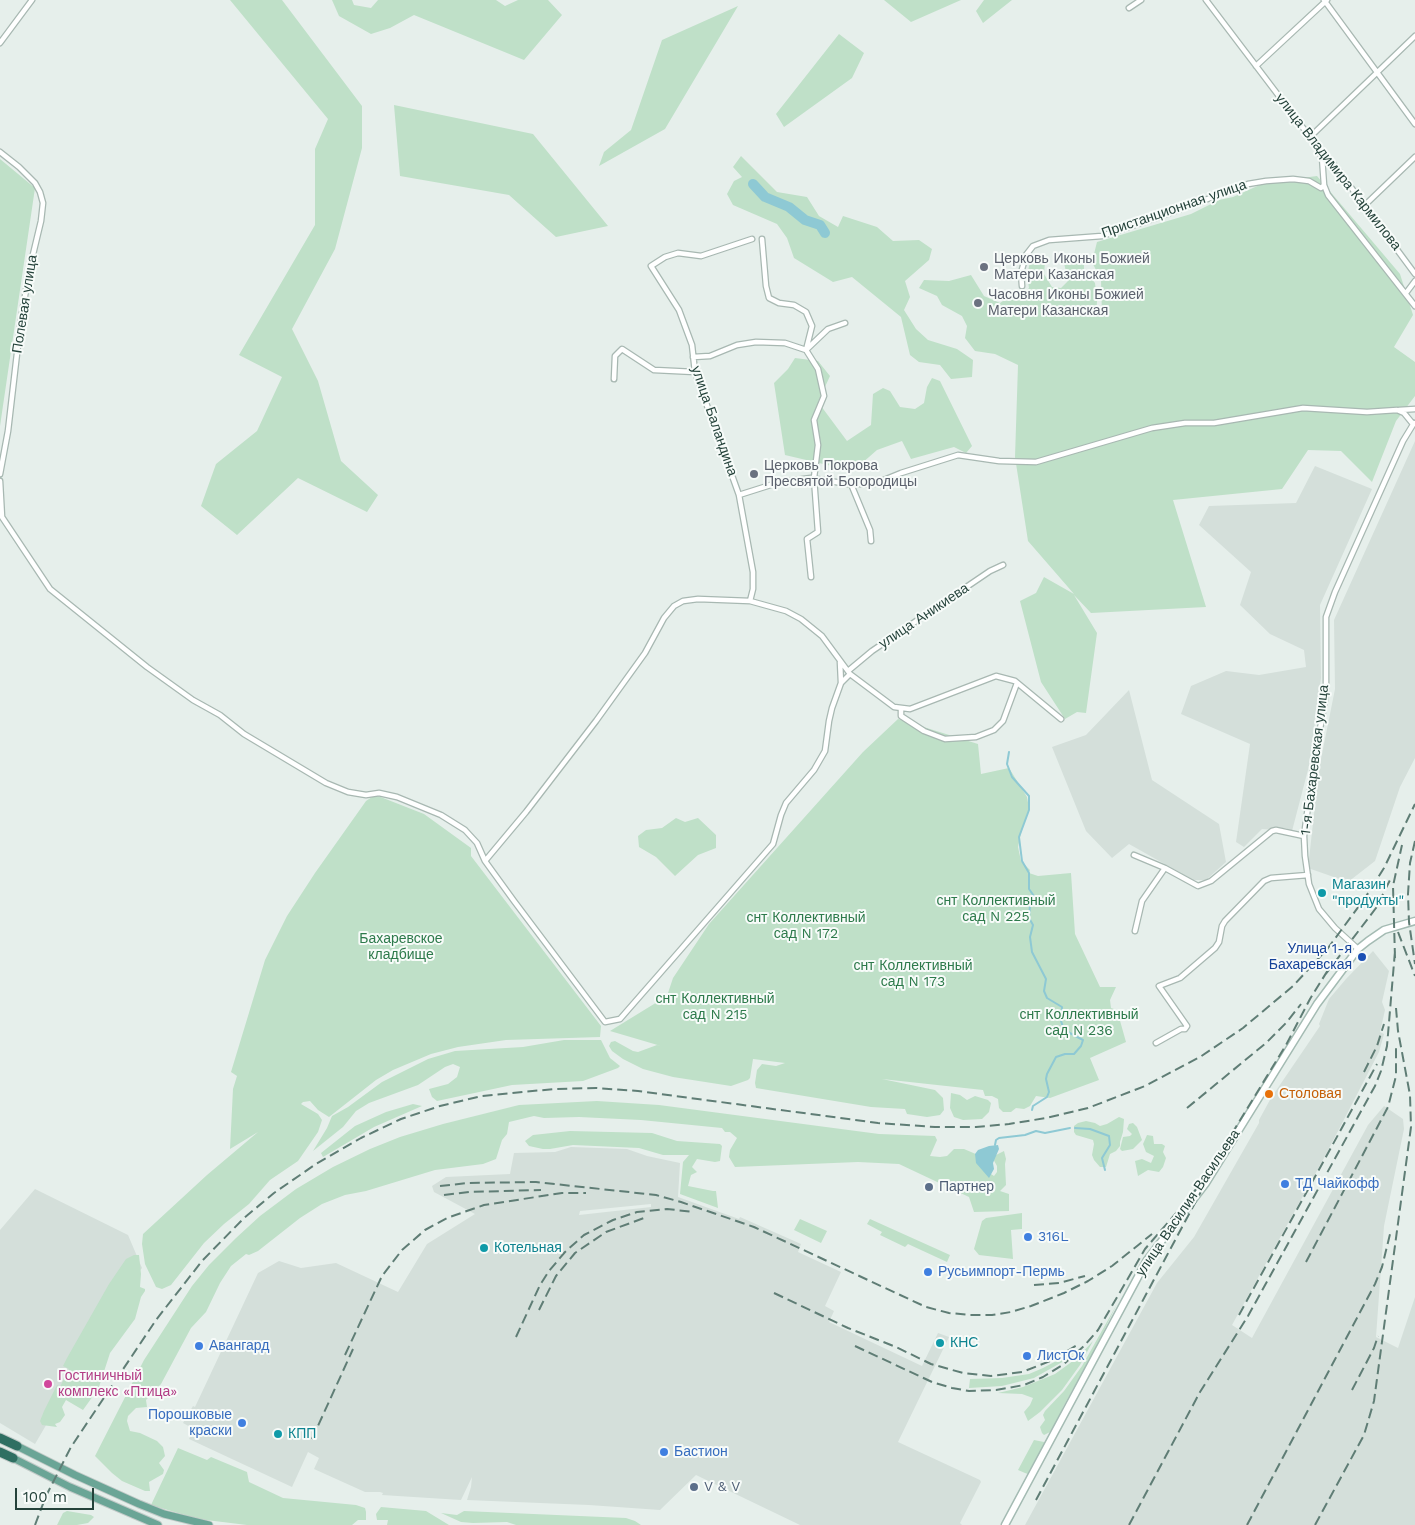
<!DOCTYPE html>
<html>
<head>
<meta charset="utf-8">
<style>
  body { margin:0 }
  #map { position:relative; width:1415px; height:1525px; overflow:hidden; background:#e6efeb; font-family:"Work Sans",sans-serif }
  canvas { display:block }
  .scale { position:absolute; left:15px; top:1488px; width:79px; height:22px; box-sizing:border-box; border:2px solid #24423a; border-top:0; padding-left:6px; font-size:15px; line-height:18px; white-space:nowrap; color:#24423a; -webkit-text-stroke:4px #f7fbf9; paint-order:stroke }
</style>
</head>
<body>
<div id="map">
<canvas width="1415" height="1525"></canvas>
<div class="scale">100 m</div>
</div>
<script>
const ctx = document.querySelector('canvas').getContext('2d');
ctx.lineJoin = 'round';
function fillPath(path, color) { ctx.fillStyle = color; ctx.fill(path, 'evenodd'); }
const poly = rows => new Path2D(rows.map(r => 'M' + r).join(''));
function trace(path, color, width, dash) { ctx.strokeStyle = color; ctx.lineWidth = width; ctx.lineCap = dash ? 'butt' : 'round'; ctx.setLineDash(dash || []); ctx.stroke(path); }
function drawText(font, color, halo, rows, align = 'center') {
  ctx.font = font + ' "Work Sans",sans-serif'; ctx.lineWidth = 4; ctx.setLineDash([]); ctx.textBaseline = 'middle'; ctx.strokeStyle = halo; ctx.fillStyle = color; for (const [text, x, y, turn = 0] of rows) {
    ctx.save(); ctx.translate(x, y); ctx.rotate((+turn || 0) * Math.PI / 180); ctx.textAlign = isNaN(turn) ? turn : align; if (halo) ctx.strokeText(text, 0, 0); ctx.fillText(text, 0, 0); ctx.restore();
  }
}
fillPath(poly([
  [1415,441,1415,758,1400,787,1375,861,1348,882,1308,868,1319,769,1335,689,1334,620],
  [1315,466,1372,489,1320,605,1321,678,1309,766,1292,831,1286,828,1276,830,1262,829,1244,847,1236,842,1250,744,1181,714,1191,686,1226,671,1259,675,1306,667,1304,650,1270,634,1240,605,1251,572,1199,525,1209,506,1296,503],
  [1129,690,1152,780,1219,824,1226,862,1206,880,1193,880,1129,844,1112,858,1086,831,1052,747,1086,735],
  [1373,951,1389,971,1382,1002,1385,1010,1380,1032,1384,1034,1379,1052,1324,1158,1232,1325,1252,1338,1368,1125,1384,1106,1403,1119,1404,1129,1384,1226,1376,1337,1398,1348,1415,1297,1415,1525,1025,1525,1157,1283,1194,1237,1259,1123,1259,1120,1271,1098,1320,1026,1319,1024,1329,999,1346,979],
  [571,1147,627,1149,647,1156,680,1163,678,1197,739,1219,740,1217,801,1244,798,1252,841,1272,825,1306,834,1311,829,1322,922,1366,938,1333,949,1337,898,1442,980,1480,981,1482,960,1523,962,1525,800,1525,696,1475,660,1510,589,1505,467,1500,471,1487,472,1477,461,1500,382,1495,383,1493,380,1492,365,1492,314,1469,319,1458,308,1452,292,1487,189,1439,194,1429,183,1423,193,1406,195,1407,258,1273,279,1261,301,1268,336,1263,398,1292,427,1244,475,1214,434,1192,432,1186,446,1177,510,1174,514,1153,555,1152],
  [651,1204,651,1207,579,1215,580,1211],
  [35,1189,128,1235,142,1268,130,1282,35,1444,0,1423,0,1230]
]), '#d4dfda');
fillPath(poly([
  [230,0,282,0,362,106,362,148,335,249,292,329,318,381,341,461,378,495,367,512,298,478,237,535,201,506,216,464,257,431,282,377,239,355,315,225,315,149,328,119],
  [332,0,352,0,354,5,371,8,378,0,496,0,505,6,518,0,548,0,562,15,524,60,414,15,390,28,371,34,339,16],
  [884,0,961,0,911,22],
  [984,0,1012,0,983,23,976,11],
  [738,6,665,129,599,166,604,152,631,130,662,40],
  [839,34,864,53,852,78,784,127,776,114],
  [394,105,533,134,608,226,556,237,509,195,400,176],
  [741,156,777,192,807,197,819,216,838,227,843,216,877,227,893,241,919,240,932,249,929,260,905,281,910,297,904,310,916,329,928,340,957,349,973,360,972,377,951,379,940,365,919,362,910,355,901,317,852,277,833,282,794,258,787,238,777,224,733,205,727,194,734,181,742,177,733,167],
  [0,159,35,188,0,426],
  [1317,176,1400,274,1413,315,1394,347,1415,362,1415,396,1396,421,1372,482,1341,451,1308,450,1282,489,1173,500,1206,607,1091,613,1074,595,1097,633,1086,713,1077,712,1065,719,1041,682,1020,601,1036,593,1044,577,1074,594,1028,541,1015,457,1018,365,995,354,975,351,965,338,967,326,962,316,942,305,937,296,919,288,924,280,949,281,971,275,984,296,1000,303,1016,292,1024,293,1029,288,1027,275,1031,258,1037,253,1041,254,1045,262,1044,274,1052,287,1061,288,1068,281,1064,263,1070,259,1084,260,1084,270,1095,283,1097,301,1096,316,1102,316,1101,280,1092,262,1097,242,1191,214,1219,200,1233,197,1264,183],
  [795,358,818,361,830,376,818,402,847,441,871,425,873,394,883,388,890,391,900,407,915,409,924,403,927,387,932,378,940,381,972,446,966,453,954,447,911,459,902,441,877,450,853,471,785,455,774,383,788,369],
  [898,719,978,744,981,774,1009,768,1027,797,1029,808,1021,833,1018,847,1021,861,1030,870,1029,873,1038,876,1071,873,1075,934,1100,987,1116,987,1110,1000,1111,1008,1117,1010,1126,1042,1090,1058,1099,1080,1050,1098,1036,1096,1030,1106,1024,1109,1016,1108,1011,1112,1003,1112,999,1108,998,1099,992,1096,985,1096,983,1090,882,1079,935,1090,943,1098,944,1110,940,1115,927,1117,907,1114,905,1109,871,1107,756,1088,755,1083,757,1070,762,1064,776,1066,785,1063,753,1059,750,1078,748,1080,731,1086,673,1077,643,1069,623,1059,612,1051,609,1046,611,1042,615,1041,633,1051,638,1052,657,1045,661,1046,610,1031,667,996,673,978,709,924,863,752],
  [378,796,424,814,471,848,471,856,601,1026,600,1037,506,1040,458,1047,431,1054,393,1070,376,1080,329,1117,318,1110,310,1101,303,1102,301,1104,318,1114,322,1120,318,1132,298,1161,270,1180,249,1204,224,1224,204,1243,171,1285,162,1289,156,1287,145,1264,142,1244,143,1234,207,1175,258,1132,230,1149,233,1089,237,1076,231,1072,265,960,287,916,315,873,366,801,372,797],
  [676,818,685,822,698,818,716,835,716,848,698,855,675,876,656,857,639,847,638,836,646,830,662,828],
  [564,1040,601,1040,610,1058,620,1066,618,1068,583,1081,512,1085,437,1101,432,1097,429,1089,448,1084,457,1077,460,1067,453,1064,445,1067,418,1085,369,1103,356,1111,343,1127,313,1151,327,1128,332,1116,348,1107,382,1082,428,1059,455,1051,523,1047],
  [951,1093,960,1095,967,1100,975,1096,988,1100,991,1103,989,1112,982,1119,963,1120,954,1117,950,1108],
  [597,1101,659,1105,879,1134,935,1136,937,1140,930,1156,940,1157,947,1156,954,1149,964,1149,978,1155,988,1172,994,1176,997,1172,997,1166,992,1157,1004,1151,1006,1159,1005,1164,1006,1185,1000,1191,1009,1194,1009,1211,974,1212,969,1197,899,1164,858,1162,735,1167,729,1157,730,1150,737,1138,730,1132,725,1132,722,1128,641,1120,579,1117,544,1118,534,1116,509,1122,507,1134,502,1140,496,1159,483,1164,435,1170,366,1191,345,1195,322,1204,300,1218,258,1251,249,1255,246,1254,231,1266,220,1283,206,1312,191,1328,161,1384,146,1400,147,1407,136,1408,128,1416,127,1421,130,1431,140,1433,157,1441,163,1447,165,1456,159,1463,164,1470,163,1474,149,1482,150,1491,145,1491,122,1481,112,1473,95,1456,144,1360,192,1286,209,1265,236,1238,260,1216,296,1189,333,1167,370,1149,400,1137,443,1124,519,1105],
  [413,1104,422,1106,374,1127,323,1157,321,1153,355,1126,386,1112],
  [1119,1117,1124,1119,1123,1132,1120,1142,1120,1146,1116,1151,1110,1154,1106,1167,1100,1167,1094,1160,1092,1155,1094,1144,1093,1140,1076,1135,1074,1132,1074,1126,1078,1123,1086,1121,1095,1123,1100,1126,1107,1124],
  [1133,1123,1137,1127,1142,1140,1133,1149,1122,1151,1120,1149,1123,1137,1130,1136,1132,1134,1127,1129,1129,1124],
  [570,1131,652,1133,677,1141,720,1144,722,1146,720,1161,715,1162,697,1159,692,1167,697,1172,691,1175,688,1186,713,1191,716,1191,718,1208,680,1194,683,1162,689,1155,663,1155,639,1148,573,1145,550,1149,543,1149,529,1146,525,1141,533,1135],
  [1147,1135,1153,1136,1154,1144,1162,1144,1165,1146,1163,1152,1166,1158,1163,1167,1159,1172,1148,1170,1138,1176,1135,1161,1142,1159,1151,1163,1154,1156,1146,1152,1143,1144],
  [1022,1213,1022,1229,1011,1230,1013,1259,979,1255,974,1249,982,1221,986,1218],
  [800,1219,827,1231,821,1243,794,1230],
  [870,1219,950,1255,947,1262,908,1244,905,1247,880,1235,882,1232,867,1224],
  [134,1255,139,1255,141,1274,140,1287,145,1289,145,1291,141,1297,135,1319,110,1353,99,1387,97,1390,88,1393,93,1396,83,1410,66,1400,62,1407,65,1415,60,1422,55,1424,57,1427,42,1425,40,1421,44,1411,57,1385,60,1387,69,1369,63,1366,67,1358,109,1284,126,1259],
  [1117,1304,1093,1353,1063,1407,1059,1417,1050,1432,1044,1435,1042,1433,1040,1427,1045,1420,1043,1415,1045,1411,1064,1391,1082,1366],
  [1093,1341,1080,1365,1062,1390,1040,1412,1028,1421,1024,1412,1030,1405,1033,1398,1022,1394,998,1393,1023,1387,1055,1374,1077,1358],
  [1077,1350,1064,1361,1034,1378,1002,1386,969,1388,970,1379,1002,1378,1029,1374,1043,1368],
  [1034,1440,1044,1442,1044,1445,1029,1471,1028,1474,1025,1473,1018,1470],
  [178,1448,207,1460,211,1457,247,1472,249,1482,283,1498,356,1505,365,1508,366,1512,366,1520,358,1520,352,1525,247,1525,198,1519,151,1505],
  [381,1507,426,1511,449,1525,387,1525,388,1520,377,1520,376,1514],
  [67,1511,91,1515,94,1517,88,1523,77,1525,57,1525,63,1513],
  [464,1511,626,1518,635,1521,641,1525,516,1525,507,1522,473,1523,461,1522,441,1513,457,1515]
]), '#bfe0c8');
fillPath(poly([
  [998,1145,999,1149,993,1163,994,1169,989,1178,976,1163,975,1154,978,1150,989,1146]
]), '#8ec9d4');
trace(poly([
  [1009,752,1007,764,1012,777,1029,796,1029,810,1019,837,1022,861,1029,873,1029,889,1034,896,1030,905,1029,918,1033,925,1030,937,1032,952,1046,979,1044,991,1047,998,1062,1007,1061,1021,1064,1030,1083,1040,1081,1046,1074,1054,1065,1054,1056,1057,1047,1074,1046,1079,1049,1092,1047,1097,1033,1106,1032,1110],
  [1075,1128,1090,1129,1109,1136,1110,1145,1102,1158,1105,1170],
  [995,1145,996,1140,999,1138,1025,1135,1036,1131,1045,1133,1070,1128]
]), '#8ec9d4', 2);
trace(poly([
  [753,184,765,197,789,207,805,220,820,225,825,233]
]), '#8ec9d4', 10);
const street = poly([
  [1206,0,1310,137,1322,157,1333,163,1415,274],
  [1324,0,1415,124],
  [1129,8,1141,0],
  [0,43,32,0],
  [1256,66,1327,0],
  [1310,137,1415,36],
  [0,152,19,167,35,183,40,192,43,203,41,221,30,267,21,319,8,431,0,474],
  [1322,157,1324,185,1328,195,1415,306],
  [1365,205,1415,157],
  [762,239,766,286,769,298,779,303,794,305,806,312,812,326,806,350,818,369,824,396,814,420,818,445,814,478,818,532,807,539,811,577],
  [1022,286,1021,273,1026,255,1033,246,1049,240,1102,236,1159,217,1248,184,1266,181,1293,179,1309,181,1321,188,1324,185],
  [1406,293,1415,281],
  [693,357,710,356,737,345,756,342,785,343,806,350,828,329,845,323],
  [614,379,615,356,622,349,654,370,695,372],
  [1399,410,1415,409],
  [0,481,2,517,50,589,147,667,193,700,220,715,244,734,326,783,348,792,366,795,379,793,397,797,441,815,465,830,477,843,485,861,514,901,605,1022,620,1019,773,844,781,815,786,803,814,770,825,751,829,721,832,708,841,683,850,674],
  [851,484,870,530,871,541],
  [739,495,780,482,811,478,848,484,874,484,901,473,958,455,999,461,1036,462,1152,428,1185,423,1214,423,1303,408,1367,412,1397,410,1404,413,1413,424],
  [750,601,753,589,753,572,739,495,695,372,692,345,679,310,651,266,665,257,678,253,701,256,752,239],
  [840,662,841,683],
  [848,671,872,651,990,571,1003,565],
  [901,708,901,716,924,731,945,739,976,737,994,730,1003,721,1017,683],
  [1134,855,1165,868,1198,886,1211,881,1272,831,1276,830,1304,836],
  [485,861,526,812,596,721,645,653,664,618,674,606,683,601,698,599,750,601,786,611,801,619,822,636,850,674,894,707,910,709,996,676,1015,681,1061,719],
  [1135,931,1142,901,1165,868],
  [1358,949,1335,928,1319,909,1309,884,1305,856,1304,836,1313,770,1326,694,1326,617,1335,592,1403,441,1414,423],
  [1156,1043,1181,1029,1185,1029,1187,1026,1159,986,1180,978,1215,948,1219,942,1222,926,1225,921,1264,881,1271,878,1308,875]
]);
const secondary = poly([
  [1005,1525,1147,1260,1206,1183,1317,1004,1358,949,1368,941,1384,930,1415,921]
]);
const primary = poly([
  [17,1446,75,1475,139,1504,164,1514,209,1525],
  [13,1458,70,1487,158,1525]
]);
const highway = poly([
  [0,1438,17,1446],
  [0,1452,13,1458]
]);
trace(street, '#a8b8b2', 7);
trace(secondary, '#a4bbb3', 9);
trace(primary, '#c2cac8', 9);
trace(highway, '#c2cac8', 11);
trace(street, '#fff', 4.5);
trace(secondary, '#fff', 6);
trace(primary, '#6aa596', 7);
trace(highway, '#2f6f62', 9);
trace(poly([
  [1415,841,1410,863,1408,894,1409,922,1415,964],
  [1398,932,1415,976],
  [1395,958,1393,886,1402,845],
  [1325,975,1376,908,1391,878],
  [1364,1072,1377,1046,1384,1024],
  [1187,1108,1266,1043,1286,1023,1301,1004],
  [440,1186,468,1183,536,1182,656,1195,681,1202,754,1227,926,1307,949,1313,970,1315,992,1315,1011,1312,1031,1306,1064,1293,1088,1281,1112,1266,1152,1234],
  [444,1195,469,1192,541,1190],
  [1306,1262,1388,1107,1396,1076,1396,1046],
  [1034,1285,1059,1283,1085,1276],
  [774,1293,848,1328,896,1347,931,1364,963,1373,991,1376,1022,1372,1053,1360,1077,1345],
  [539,1310,556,1276,575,1253,606,1232,644,1218],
  [1239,1315,1377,1064],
  [516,1337,540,1285,549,1271,565,1252,584,1235,613,1220,637,1212,667,1209,694,1212],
  [855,1346,932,1382,952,1388,969,1391,996,1390,1024,1385,1043,1377,1064,1364,1084,1346,1098,1330,1145,1249,1190,1197,1206,1176,1286,1045,1310,999,1328,970],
  [345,1355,382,1276,402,1250,425,1230,447,1218,484,1205,562,1193,586,1193],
  [1352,1390,1374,1348,1378,1336],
  [312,1439,353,1349],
  [1036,1500,1203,1188],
  [35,1525,46,1496,71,1447,156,1320,202,1261,244,1218,274,1193,316,1164,361,1138,401,1119,440,1106,482,1096,554,1089,596,1088,638,1091,878,1123,935,1127,976,1127,1009,1124,1046,1118,1088,1108,1145,1086,1200,1057,1243,1028,1293,986,1328,948,1365,898,1384,868,1415,804],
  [1129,1525,1200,1392,1248,1316,1375,1086,1381,1071,1387,1046,1395,951],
  [1247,1525,1375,1284,1382,1267,1391,1230],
  [1315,1525,1364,1435,1374,1401,1411,1127,1410,1095,1398,1031,1396,1008]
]), '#5f7d75', 2, [10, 5]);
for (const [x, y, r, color] of [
  [984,267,5,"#6b7280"],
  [978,303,5,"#6b7280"],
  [754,474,5,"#6b7280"],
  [1322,893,5,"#0f9aa8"],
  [1362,957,5,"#1a4fb4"],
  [1269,1094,5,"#e8710a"],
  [1285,1184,5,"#3f7fe0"],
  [929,1187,5,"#5c6f8a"],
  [1028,1237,5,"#3f7fe0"],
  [484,1248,5,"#0f9aa8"],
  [928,1272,5,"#3f7fe0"],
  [940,1343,5,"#0f9aa8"],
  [199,1346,5,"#3f7fe0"],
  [1027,1356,5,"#3f7fe0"],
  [48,1384,5,"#d1479c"],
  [242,1423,5,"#3f7fe0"],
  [278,1434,5,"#0f9aa8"],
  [664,1452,5,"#3f7fe0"],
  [694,1487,5,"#5c6f8a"]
]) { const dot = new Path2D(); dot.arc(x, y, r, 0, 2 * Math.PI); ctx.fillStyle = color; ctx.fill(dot); trace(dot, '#f7fbf9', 2); }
drawText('14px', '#24423a', '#f7fbf9', [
  ["улица Владимира Кармилова",1338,172,52],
  ["Пристанционная улица",1174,209,-19],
  ["Полевая улица",25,304,-81],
  ["улица Баландина",714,421,71],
  ["улица Аникиева",924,616,-34],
  ["1-я Бахаревская улица",1315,760,-83],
  ["улица Василия Васильева",1188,1203,-56]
]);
drawText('14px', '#5b616d', '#f7fbf9', [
  ["Церковь Иконы Божией",994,259],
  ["Матери Казанская",994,275],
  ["Часовня Иконы Божией",988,295],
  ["Матери Казанская",988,311],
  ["Церковь Покрова",764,466],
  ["Пресвятой Богородицы",764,482]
], 'left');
drawText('14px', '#0d838f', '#f7fbf9', [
  ["Магазин",1332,885],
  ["\"продукты\"",1332,901],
  ["Котельная",494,1248],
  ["КНС",950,1343],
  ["КПП",288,1434]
], 'left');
drawText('14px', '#2d7a4b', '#f7fbf9', [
  ["снт Коллективный",996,901],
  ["сад N 225",996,917],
  ["снт Коллективный",806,918],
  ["сад N 172",806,934],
  ["Бахаревское",401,939],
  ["кладбище",401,955],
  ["снт Коллективный",913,966],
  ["сад N 173",913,982],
  ["снт Коллективный",715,999],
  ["сад N 215",715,1015],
  ["снт Коллективный",1079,1015],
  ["сад N 236",1079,1031]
]);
drawText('14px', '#164399', '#f7fbf9', [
  ["Улица 1-я",1352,949],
  ["Бахаревская",1352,965]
], 'right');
drawText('14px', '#c56008', '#f7fbf9', [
  ["Столовая",1279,1094]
], 'left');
drawText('14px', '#366cbe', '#f7fbf9', [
  ["ТД Чайкофф",1295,1184],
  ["316L",1038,1237],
  ["Русьимпорт-Пермь",938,1272],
  ["Авангард",209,1346],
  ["ЛистОк",1037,1356],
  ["Порошковые",232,1415,"right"],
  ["краски",232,1431,"right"],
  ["Бастион",674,1452]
], 'left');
drawText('14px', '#4e5e75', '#f7fbf9', [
  ["Партнер",939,1187],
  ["V & V",704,1487]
], 'left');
drawText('14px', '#b23c85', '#f7fbf9', [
  ["Гостиничный",58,1376],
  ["комплекс «Птица»",58,1392]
], 'left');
</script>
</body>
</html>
